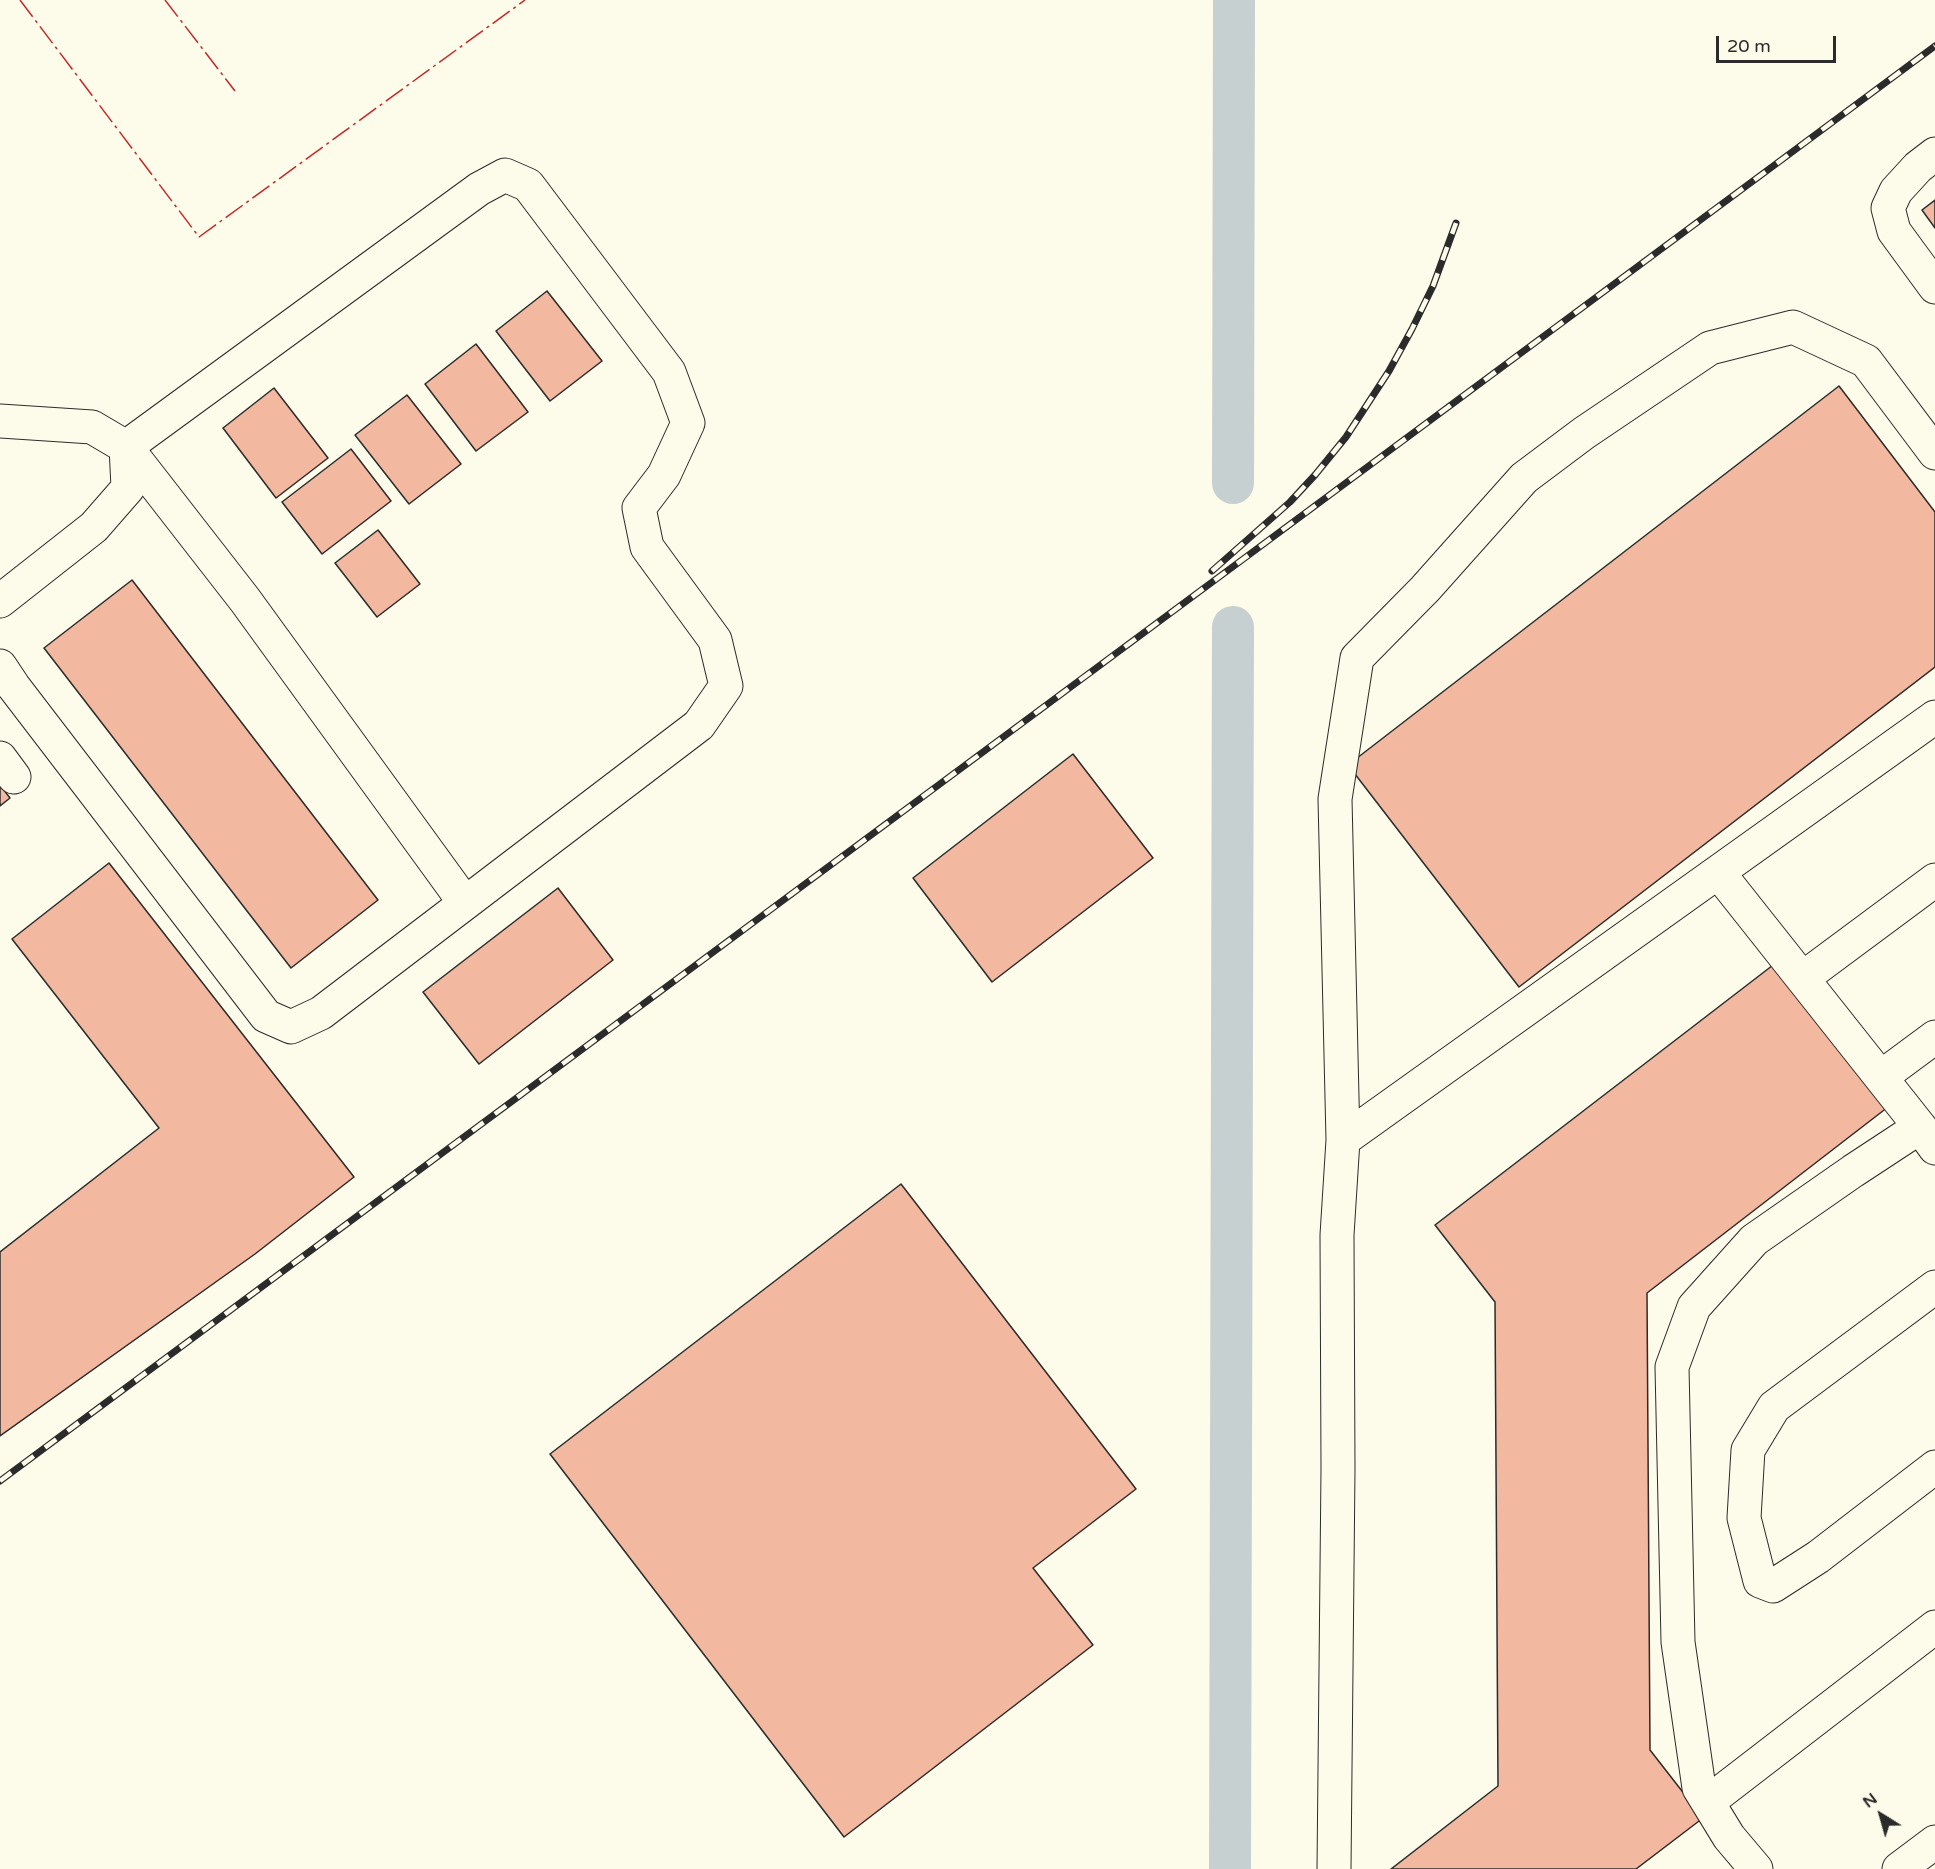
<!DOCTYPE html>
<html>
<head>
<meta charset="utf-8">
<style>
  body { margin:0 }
  #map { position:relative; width:1935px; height:1869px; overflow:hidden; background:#fdfbea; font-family:"Varela Round",sans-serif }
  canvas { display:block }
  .north { position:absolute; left:1851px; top:1785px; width:60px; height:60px; -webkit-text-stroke:4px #fdfbea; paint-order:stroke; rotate:323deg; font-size:16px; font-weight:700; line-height:24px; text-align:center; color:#2b2b2b }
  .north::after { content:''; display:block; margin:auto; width:21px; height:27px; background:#2b2b2b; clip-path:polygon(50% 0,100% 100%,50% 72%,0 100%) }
  .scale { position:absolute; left:1716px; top:36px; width:120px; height:27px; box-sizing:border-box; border:3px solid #2b2b2b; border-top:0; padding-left:8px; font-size:18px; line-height:21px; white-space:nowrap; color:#2b2b2b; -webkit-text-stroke:4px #fdfbea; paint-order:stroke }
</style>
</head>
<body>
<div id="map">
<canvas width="1935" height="1869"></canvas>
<div class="north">N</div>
<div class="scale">20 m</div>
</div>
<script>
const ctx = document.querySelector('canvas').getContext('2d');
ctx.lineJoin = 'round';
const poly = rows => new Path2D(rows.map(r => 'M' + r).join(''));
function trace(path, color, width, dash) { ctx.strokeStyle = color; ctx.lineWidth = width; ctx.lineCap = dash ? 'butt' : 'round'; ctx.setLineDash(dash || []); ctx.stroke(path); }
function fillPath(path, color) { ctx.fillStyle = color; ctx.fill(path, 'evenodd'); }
trace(poly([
  [1233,483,1234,0],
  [1230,1869,1233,627]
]), '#c7d0d0', 42);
const building = poly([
  [1935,200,1935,228,1922,210,1935,200],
  [547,291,602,361,550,401,496,331,547,291],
  [476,344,528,412,476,451,425,384,476,344],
  [1839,386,1935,512,1935,667,1519,987,1348,765,1839,386],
  [274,388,328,458,276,498,223,428,274,388],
  [407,395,461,464,409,504,355,435,407,395],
  [351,449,391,501,322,554,282,502,351,449],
  [378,530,420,584,377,617,335,563,378,530],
  [132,580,378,900,291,968,44,648,132,580],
  [1073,754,1153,858,992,982,913,878,1073,754],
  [0,785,10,798,0,806,0,785],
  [109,863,354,1177,255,1254,0,1436,0,1252,159,1128,12,939,109,863],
  [558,888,613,960,479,1064,423,992,558,888],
  [1777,962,1888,1107,1647,1293,1650,1750,1703,1818,1636,1869,1391,1869,1498,1786,1495,1302,1435,1225,1777,962],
  [901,1184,1136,1489,1033,1568,1093,1645,844,1837,550,1454,901,1184]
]);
fillPath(building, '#f2b8a0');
trace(building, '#2b2b2b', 1.5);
const minor = poly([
  [1935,154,1918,167,1896,191,1888,208,1894,231,1935,287],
  [0,421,92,427,126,447,128,488,94,527,0,601],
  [0,666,14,687,266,1016,291,1027,321,1013,699,725,726,686,715,640,647,547,639,508,664,475,688,423,669,372,528,185,505,175,479,189,126,447,245,600,465,903],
  [0,758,14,777],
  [1718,872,1920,1127],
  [1803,978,1935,880],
  [1881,1077,1935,1037],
  [1343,1140,1935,717],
  [1935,1287,1774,1407,1748,1450,1744,1518,1760,1581,1773,1586,1818,1557,1935,1467],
  [1708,1802,1935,1627],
  [1334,1869,1338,1469,1337,1235,1343,1140,1335,799,1357,658,1425,589,1524,478,1584,433,1710,348,1793,327,1866,361,1935,453],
  [1756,1869,1729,1837,1699,1788,1678,1642,1672,1367,1694,1307,1754,1240,1853,1171,1920,1127,1935,1148],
  [1899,1869,1935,1842]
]);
trace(minor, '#2b2b2b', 35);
trace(minor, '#fdfbea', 33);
const rail = poly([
  [1212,571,1290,502,1315,475,1346,437,1389,371,1412,329,1433,286,1456,223],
  [0,1481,1935,46]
]);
trace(rail, '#2b2b2b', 7);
trace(rail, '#fdfbea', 4.5, [14]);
trace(poly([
  [20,0,199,237,525,0],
  [165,0,235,91]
]), '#c62828', 1.5, [21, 4.5, 3, 4.5]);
</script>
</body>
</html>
